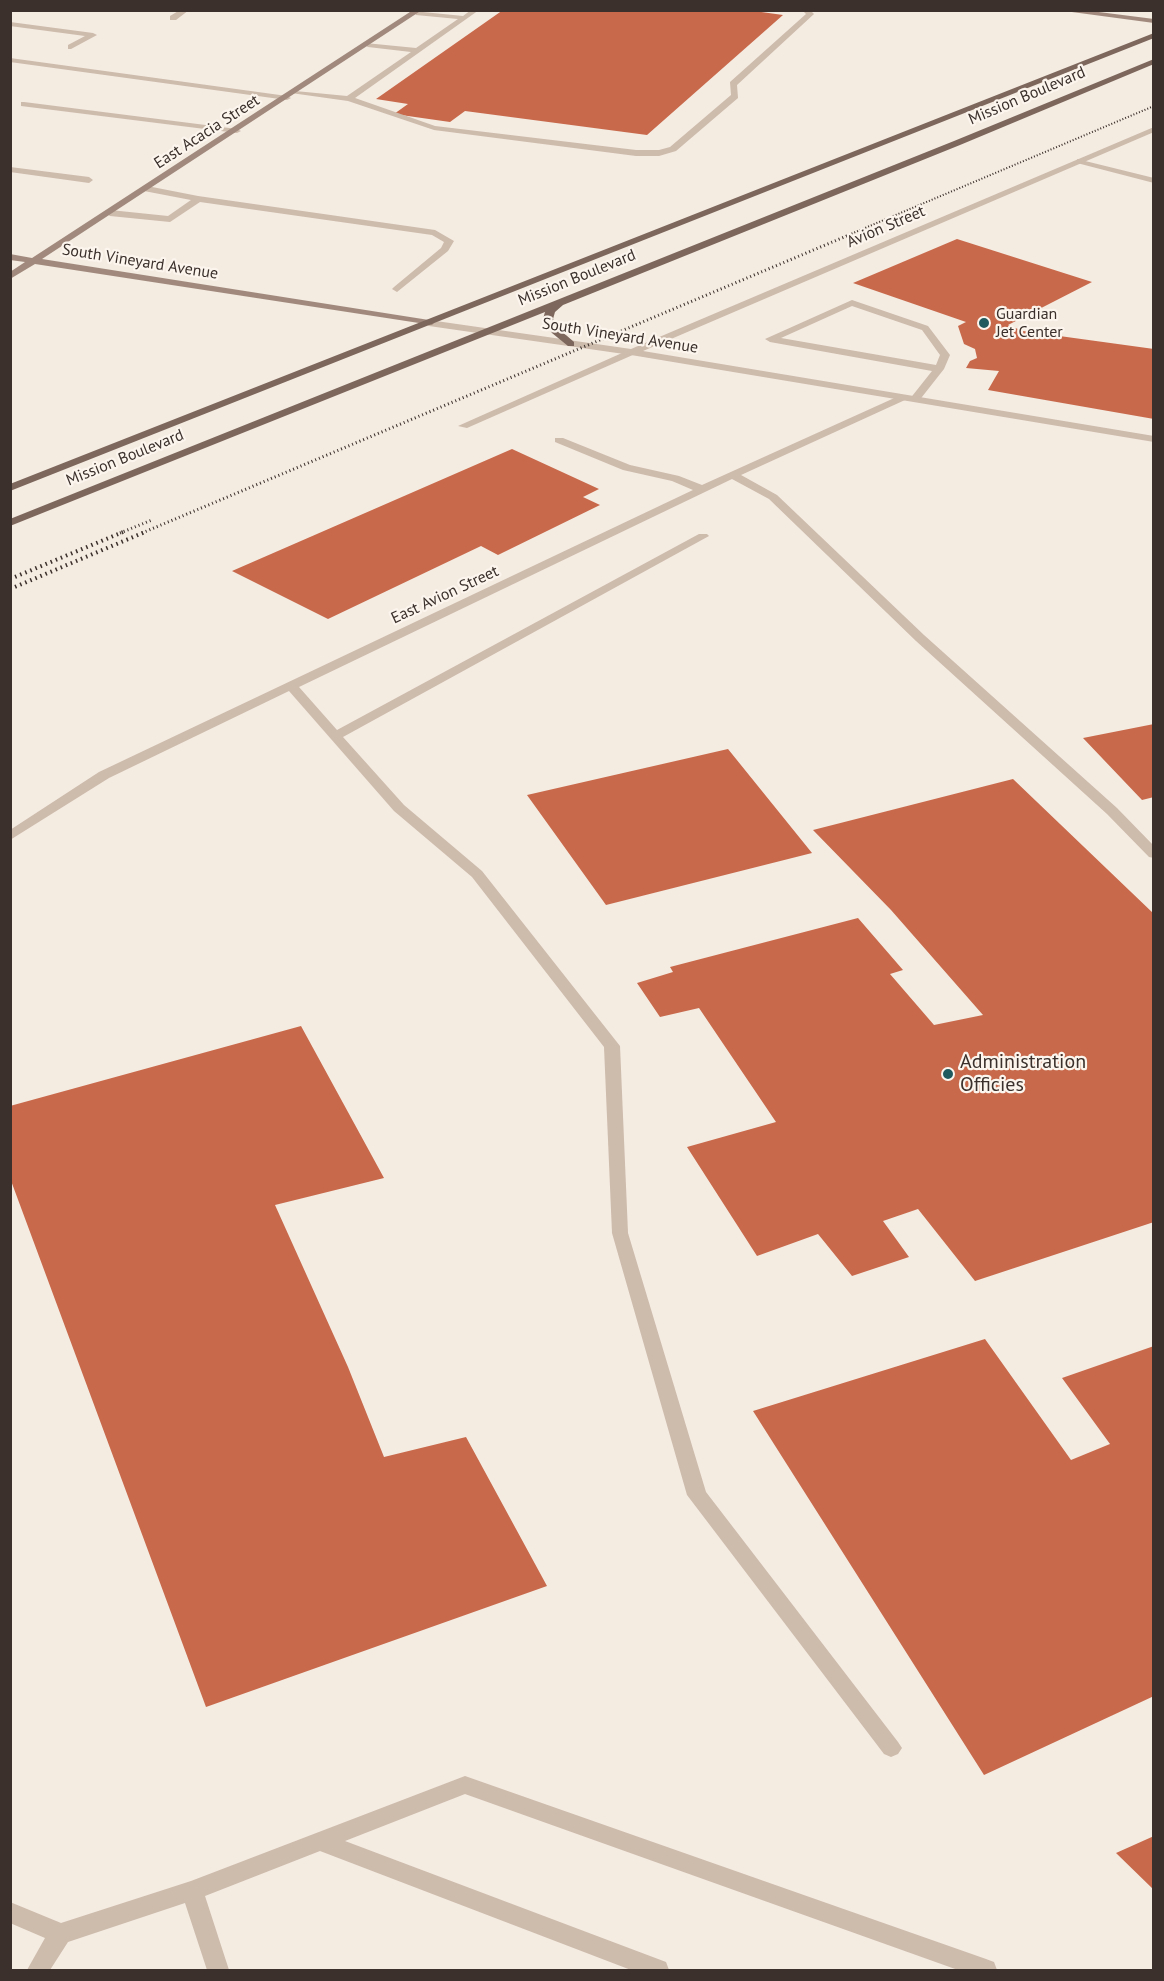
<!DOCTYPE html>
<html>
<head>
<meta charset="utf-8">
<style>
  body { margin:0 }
  #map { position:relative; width:1164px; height:1981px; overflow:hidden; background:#f4ebe1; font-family:"PT Sans",sans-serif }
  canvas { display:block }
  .frame { position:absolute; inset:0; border:12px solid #3b302b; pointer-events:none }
</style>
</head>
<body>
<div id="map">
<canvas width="1164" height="1981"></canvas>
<div class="frame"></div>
</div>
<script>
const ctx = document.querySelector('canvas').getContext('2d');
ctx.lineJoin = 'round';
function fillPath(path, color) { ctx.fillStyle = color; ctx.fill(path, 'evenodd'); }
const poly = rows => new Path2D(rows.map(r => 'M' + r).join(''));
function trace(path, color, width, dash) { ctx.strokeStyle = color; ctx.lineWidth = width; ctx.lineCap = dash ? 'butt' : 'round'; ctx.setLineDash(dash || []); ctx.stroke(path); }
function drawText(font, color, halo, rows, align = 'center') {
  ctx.font = font + ' "PT Sans",sans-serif'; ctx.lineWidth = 4.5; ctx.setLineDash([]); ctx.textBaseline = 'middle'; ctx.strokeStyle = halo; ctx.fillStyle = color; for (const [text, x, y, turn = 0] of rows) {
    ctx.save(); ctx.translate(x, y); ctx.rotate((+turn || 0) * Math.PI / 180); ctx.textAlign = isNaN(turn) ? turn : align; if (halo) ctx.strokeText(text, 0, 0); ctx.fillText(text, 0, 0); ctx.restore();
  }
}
fillPath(poly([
  [503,10,747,10,783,15,647,135,465,111,450,122,394,114,408,104,376,99],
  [957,239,1092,282,1008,325,1023,331,1154,349,1154,419,988,390,999,371,966,368,970,361,977,358,975,349,964,344,958,326,966,322,853,283],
  [512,449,599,489,583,497,600,505,498,555,481,546,328,619,232,571],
  [1154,724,1154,797,1142,800,1083,738],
  [728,749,812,853,606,905,527,795],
  [1013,779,1154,914,1154,1222,975,1281,918,1209,883,1221,909,1257,852,1276,818,1234,757,1256,687,1147,776,1122,699,1008,660,1017,637,983,673,972,670,967,858,918,903,970,890,974,934,1025,983,1015,891,910,813,830],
  [301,1026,384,1178,275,1205,348,1367,384,1457,466,1437,547,1586,206,1707,10,1178,10,1106],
  [985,1339,1071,1460,1110,1444,1062,1378,1154,1346,1154,1696,984,1775,753,1411],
  [1154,1836,1154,1890,1116,1853]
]), '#c8694b');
fillPath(poly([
  [180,10,189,10,176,20,170,20,170,16,180,10],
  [471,10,479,10,355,98,435,126,636,150,659,150,670,147,731,95,730,82,806,14,802,10,810,10,814,14,737,85,738,98,676,151,659,156,636,156,434,130,348,101,291,93,295,91,347,96,411,52,368,47,364,45,365,43,416,48,458,19,416,15,413,11,463,16,471,10],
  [10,22,93,33,97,35,71,49,68,49,68,45,85,36,10,26,10,22],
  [10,58,287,96,291,98,287,100,10,62,10,58],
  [24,102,237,129,241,131,237,133,21,106,21,102,24,102],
  [1077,159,1154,178,1154,183,1077,163,1077,159],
  [10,167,89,177,93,180,89,183,10,172,10,167],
  [147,186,198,196,435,230,454,241,448,251,397,292,392,289,394,287,441,248,444,242,432,235,200,202,170,222,110,216,106,213,110,210,168,216,191,200,144,191,144,187,147,186],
  [852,300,928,326,950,355,944,369,918,402,909,400,932,371,770,342,765,339,852,300],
  [852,306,922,330,940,355,936,365,781,338,852,306],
  [631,349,636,352,635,354,467,428,458,426,631,349],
  [901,395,906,398,905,400,741,475,777,495,924,635,1117,808,1154,846,1154,858,1149,857,1107,814,916,641,769,499,732,479,299,687,337,730,699,534,707,534,709,536,343,737,404,805,482,871,620,1046,628,1233,706,1492,898,1742,902,1748,898,1754,891,1757,884,1754,687,1495,612,1233,604,1047,472,877,394,811,289,691,109,778,10,840,10,830,99,772,693,490,672,481,623,470,555,442,555,438,563,438,630,465,679,476,702,485,901,395],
  [465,1776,986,1959,994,1962,997,1970,958,1970,465,1794,345,1841,666,1962,669,1970,631,1970,320,1851,205,1896,229,1970,207,1970,185,1903,68,1942,50,1970,27,1970,45,1938,10,1923,10,1902,61,1923,191,1881,465,1776]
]), '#cdbbac');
fillPath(poly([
  [1154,127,1154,132,643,351,1154,436,1154,442,631,355,429,326,424,323,429,320,631,349,1154,127]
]), '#cdbbac');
fillPath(poly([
  [413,10,422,10,42,259,429,320,434,323,432,325,35,264,10,279,10,272,25,262,10,260,10,254,32,258,413,10],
  [1057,10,1083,10,1154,19,1154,23,1057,10]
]), '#a18a7d');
fillPath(poly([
  [1154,33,1154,38,10,491,10,484,1154,33],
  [1154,59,1154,64,960,145,563,305,555,312,553,319,559,329,574,342,574,346,568,346,552,333,543,319,545,312,10,526,10,519,954,141,1154,59]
]), '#7d675c');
trace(poly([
  [846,236,1154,106]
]), '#3b302b', 2, [1, 2]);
trace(poly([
  [120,533,152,520],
  [142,533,849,235]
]), '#3b302b', 3, [1, 3]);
trace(poly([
  [10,579,123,532],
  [10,589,145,532]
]), '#3b302b', 4, [1.5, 4]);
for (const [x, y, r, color] of [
  [984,323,6,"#1f5a5e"],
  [948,1074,6,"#1f5a5e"]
]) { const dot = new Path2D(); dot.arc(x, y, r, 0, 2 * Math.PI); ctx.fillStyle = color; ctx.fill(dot); trace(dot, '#fbf5ee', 2); }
drawText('16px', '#3b302b', '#fbf5ee', [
  ["Mission Boulevard",1027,96,-23],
  ["East Acacia Street",207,132,-33],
  ["Avion Street",886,227,-23],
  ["South Vineyard Avenue",140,262,9],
  ["Mission Boulevard",577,278,-22],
  ["South Vineyard Avenue",620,336,9],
  ["Mission Boulevard",125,458,-22],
  ["East Avion Street",445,595,-25]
]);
drawText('16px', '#3b302b', '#fbf5ee', [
  ["Guardian",996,314],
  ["Jet Center",996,332]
], 'left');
drawText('20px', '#3b302b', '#fbf5ee', [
  ["Administration",960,1062],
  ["Officies",960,1085]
], 'left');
</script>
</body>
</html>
